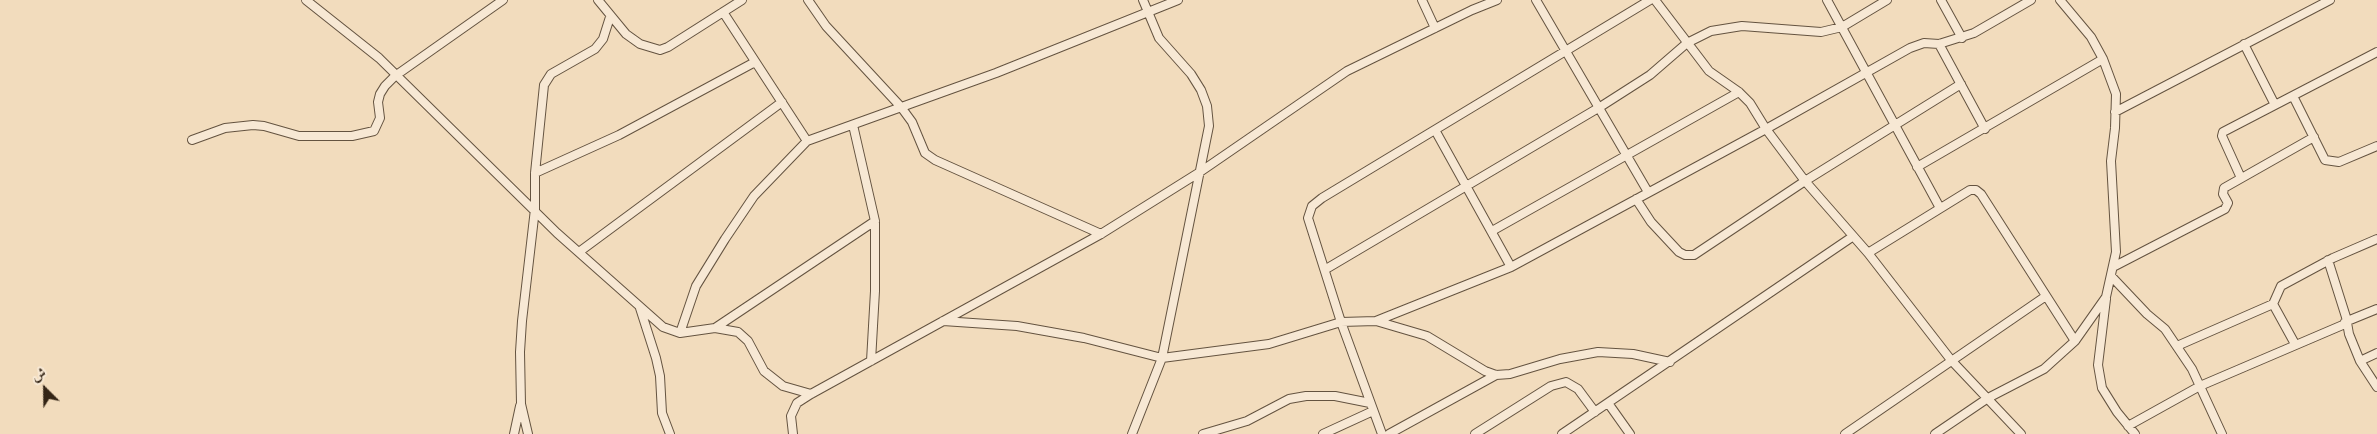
<!DOCTYPE html>
<html>
<head>
<meta charset="utf-8">
<style>
  body { margin:0 }
  #map { position:relative; width:2377px; height:434px; overflow:hidden; background:#f2dcbd; font-family:"Old Standard TT",Amiri,serif }
  canvas { display:block }
  .north { position:absolute; left:20px; top:364px; width:50px; height:50px; -webkit-text-stroke:4px #f7e8d4; paint-order:stroke; rotate:337deg; font-size:14px; font-weight:700; line-height:20px; text-align:center; color:#342516 }
  .north::after { content:''; display:block; margin:auto; width:18px; height:22px; background:#342516; clip-path:polygon(50% 0,100% 100%,50% 72%,0 100%) }
</style>
</head>
<body>
<div id="map">
<canvas width="2377" height="434"></canvas>
<div class="north">ش</div>
</div>
<script>
const ctx = document.querySelector('canvas').getContext('2d');
ctx.lineJoin = 'round';
const poly = rows => new Path2D(rows.map(r => 'M' + r).join(''));
function trace(path, color, width, dash) { ctx.strokeStyle = color; ctx.lineWidth = width; ctx.lineCap = dash ? 'butt' : 'round'; ctx.setLineDash(dash || []); ctx.stroke(path); }
const street = poly([
  [306,0,379,58,557,233,663,327,680,333,715,328,738,332,748,341,764,371,783,386,811,394],
  [598,0,626,34,640,44,660,50,668,47,742,0],
  [808,0,826,26,901,107,912,122,925,153,935,160,1101,234],
  [1422,0,1435,28],
  [1536,0,1648,192],
  [1655,0,1709,71,1739,92,1750,103,1766,129,1805,181,1868,253,1951,360,2021,434],
  [1827,0,1940,208],
  [1941,0,1962,38],
  [723,12,807,141,996,73,1178,0],
  [1939,44,1985,129],
  [2244,44,2275,105],
  [2293,96,2325,160,2339,162,2377,146],
  [2115,112,2330,0],
  [853,125,875,221,875,291,871,361],
  [1435,130,1511,267],
  [192,140,225,128,253,125,264,126,299,136,352,136,374,131,380,118,378,102,380,94,385,86,395,76,503,0],
  [1917,167,2103,59],
  [535,173,619,135,755,62],
  [2241,178,2222,136,2223,132,2377,52],
  [1636,199,1651,222,1679,252,1685,255,1694,255,1805,181,1961,84],
  [1492,231,1739,92],
  [579,252,782,102],
  [1868,253,1970,190,1976,190,1981,194,2075,341],
  [2328,260,2346,317,2349,334,2360,361,2377,387],
  [2113,267,2225,209,2228,203,2223,194,2224,188,2314,137],
  [1326,269,1600,107,1650,75,1687,43,1711,31,1742,26,1821,32,1842,27,1887,0],
  [2111,276,2147,314,2165,329,2192,369,2222,434],
  [2106,299,2098,365,2102,388,2117,412,2135,434],
  [2273,304,2281,286,2333,258,2377,239],
  [640,308,656,358,660,376,662,413,670,434],
  [943,321,1017,326,1084,338,1162,358,1269,344,1341,322,1376,321,1511,267,1766,129,1910,48,1924,43,1939,44,1974,33,2031,0],
  [1376,321,1427,336,1485,371,1496,375,1510,374,1560,359,1598,352,1633,354,1670,362],
  [2345,322,2377,309],
  [715,328,875,221],
  [680,333,696,286,725,239,754,196,807,141],
  [2177,346,2273,304,2295,344],
  [2360,361,2377,353],
  [1608,403,1630,434],
  [2128,426,2200,386,2345,324],
  [514,434,520,406],
  [528,434,521,404,520,352,522,321,535,209,535,173,544,85,551,74,595,49,603,39,610,17],
  [793,434,791,416,797,403,811,394,1101,234,1200,172,1347,71,1472,10,1497,0],
  [1132,434,1162,358,1209,126,1207,106,1201,90,1191,74,1159,38,1143,0],
  [1203,434,1247,421,1289,399,1306,396,1335,396,1370,403],
  [1323,434,1373,411],
  [1382,434,1341,322,1308,218,1312,206,1322,198,1650,0],
  [1389,434,1496,375],
  [1475,434,1551,386,1566,382,1578,389,1595,412],
  [1562,434,1852,237],
  [1845,434,2046,296],
  [1935,434,1988,398,2044,369,2075,341,2106,297,2116,252,2111,161,2115,128,2116,94,2103,59,2091,37,2060,0]
]);
trace(street, '#645340', 10);
trace(street, '#f7e8d4', 8);
</script>
</body>
</html>
